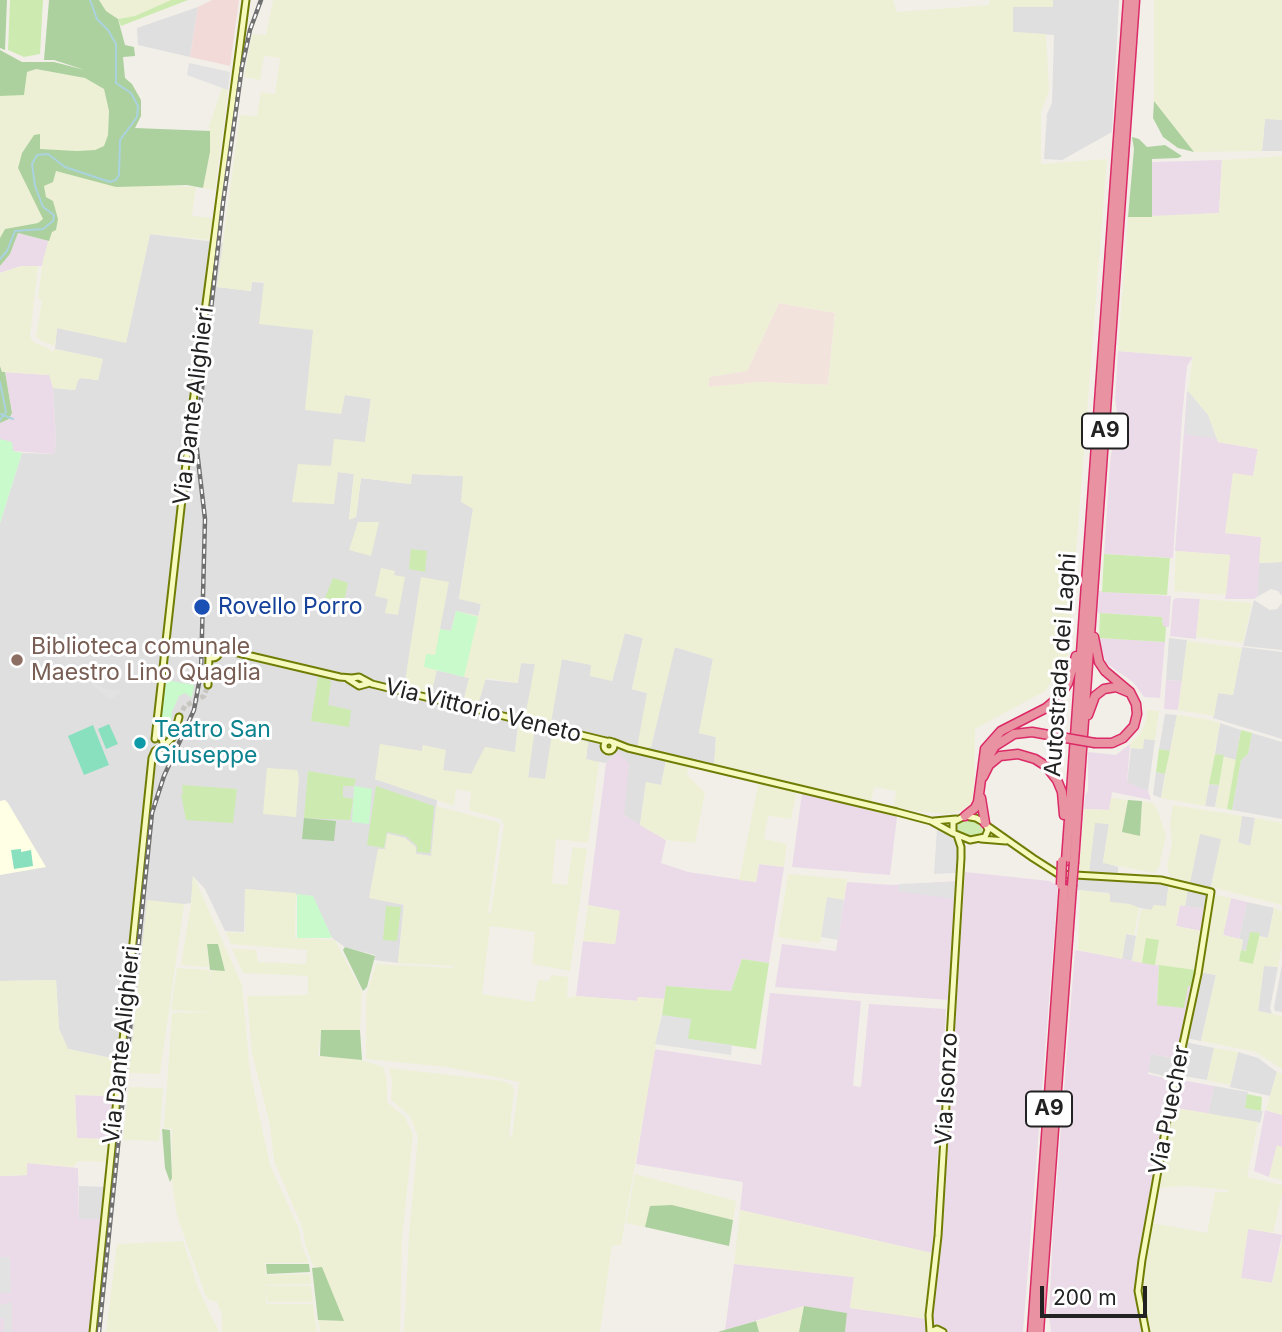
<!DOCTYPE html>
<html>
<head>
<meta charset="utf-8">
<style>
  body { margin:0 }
  #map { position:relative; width:1282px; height:1332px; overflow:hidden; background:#f2efe9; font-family:Inter,sans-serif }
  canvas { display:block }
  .scale { position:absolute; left:1040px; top:1286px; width:107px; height:32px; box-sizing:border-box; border:4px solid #222; border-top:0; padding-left:9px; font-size:21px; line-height:24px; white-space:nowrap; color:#222; -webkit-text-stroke:5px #fff; paint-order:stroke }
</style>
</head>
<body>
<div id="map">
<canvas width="1282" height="1332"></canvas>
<div class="scale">200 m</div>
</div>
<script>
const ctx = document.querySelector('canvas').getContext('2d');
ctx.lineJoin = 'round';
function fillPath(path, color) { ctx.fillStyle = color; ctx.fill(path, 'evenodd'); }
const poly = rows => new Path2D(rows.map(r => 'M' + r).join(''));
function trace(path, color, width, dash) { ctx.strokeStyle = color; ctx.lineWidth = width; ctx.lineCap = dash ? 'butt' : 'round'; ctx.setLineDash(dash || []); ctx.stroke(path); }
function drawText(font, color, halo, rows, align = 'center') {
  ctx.font = font + ' Inter,sans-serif'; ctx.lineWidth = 6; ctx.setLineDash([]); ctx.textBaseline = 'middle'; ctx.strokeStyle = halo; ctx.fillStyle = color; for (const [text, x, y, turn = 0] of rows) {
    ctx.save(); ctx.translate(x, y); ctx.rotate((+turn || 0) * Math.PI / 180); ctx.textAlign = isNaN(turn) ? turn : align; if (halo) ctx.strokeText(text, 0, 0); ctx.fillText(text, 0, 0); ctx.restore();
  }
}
fillPath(poly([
  [1053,0,1119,0,1112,132,1062,160,1044,159,1047,114,1052,103,1054,35,1012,32,1013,7,1052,7],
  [198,7,190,57,138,45,137,28],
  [1265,118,1282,120,1282,151,1262,151],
  [150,234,223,243,217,287,251,291,252,282,264,283,313,330,344,395,371,398,365,442,338,472,354,474,349,519,356,517,361,478,410,484,412,474,463,476,473,509,459,598,481,604,478,617,456,612,451,632,440,629,421,577,437,670,469,678,517,683,521,663,536,664,562,659,592,665,612,681,624,633,643,638,632,689,648,693,638,748,651,747,674,647,713,658,699,733,716,737,714,767,667,755,661,785,646,783,640,825,624,815,618,752,606,763,586,760,588,742,545,780,528,778,534,729,518,725,515,752,471,774,443,771,445,751,423,746,422,751,375,779,437,800,432,856,416,854,405,838,388,834,385,849,379,849,404,904,398,963,374,960,375,955,345,947,332,938,312,896,245,889,244,932,225,931,205,889,193,876,191,903,184,904,131,1062,68,1049,59,1029,56,980,0,981,0,523,22,453,54,454,56,442,53,388,75,390,78,380,81,378,98,380,102,359,55,349,57,328,126,342],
  [1282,562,1282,596,1278,591,1271,589,1257,597,1259,563],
  [1254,600,1270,610,1277,609,1282,603,1282,650,1243,646],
  [1169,638,1187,640,1182,681,1166,680],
  [1242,647,1282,652,1282,739,1213,718,1218,693,1233,695],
  [1165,714,1177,715,1170,751,1159,749],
  [1220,723,1241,730,1236,760,1215,754],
  [1252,733,1282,742,1282,819,1232,810,1241,759,1248,754],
  [1144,739,1155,740,1148,791,1127,783,1131,748,1142,749],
  [1156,772,1165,774,1161,798,1153,795],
  [1209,784,1219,785,1215,807,1205,806],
  [1242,816,1255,818,1251,846,1238,843],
  [1094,822,1109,824,1103,862,1118,867,1118,875,1089,874],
  [1200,833,1222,839,1210,890,1189,885],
  [1078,878,1169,882,1166,907,1151,910,1109,902,1109,893,1077,890],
  [1188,887,1208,892,1205,909,1185,906],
  [1247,902,1274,908,1268,938,1259,936,1260,934,1245,951,1241,950,1243,940,1239,939],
  [1126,934,1136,936,1132,961,1122,959],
  [1282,964,1282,1012,1275,1011,1274,1008],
  [1264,965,1278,967,1270,1008,1272,1014,1258,1011],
  [1200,972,1216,975,1201,1041,1186,1038],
  [1185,1042,1214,1048,1207,1080,1177,1075],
  [1238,1052,1258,1058,1277,1072,1270,1096,1230,1087],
  [1151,1054,1179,1059,1175,1079,1148,1072],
  [1214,1086,1248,1092,1245,1108,1263,1111,1260,1123,1208,1114],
  [79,1186,107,1187,103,1219,79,1219]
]), '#e0dfdf');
fillPath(poly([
  [212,0,239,0,230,66,190,57,198,7]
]), '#f2dad9');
fillPath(poly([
  [1222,160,1219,213,1152,217,1152,162],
  [18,233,49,241,42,266,21,266,0,273,0,266,10,254],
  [1118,351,1193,357,1187,366,1182,418,1173,558,1104,554,1110,463,1117,412,1115,400],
  [5,372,50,375,53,388,56,442,54,454,12,451,0,439,0,423,9,419,12,413],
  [1187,391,1208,415,1218,442,1258,449,1253,477,1233,474,1226,533,1262,537,1257,597,1254,599,1225,599,1230,555,1175,551],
  [1099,591,1171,596,1169,627,1163,627,1162,617,1098,613],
  [1176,598,1200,599,1196,639,1170,636,1173,600],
  [1099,638,1165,642,1160,698,1144,697,1133,682,1106,663],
  [1166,680,1182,681,1178,710,1164,709],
  [1130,744,1127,782,1148,791,1151,800,1112,792,1110,810,1084,809,1085,796,1088,790,1088,752,1116,755],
  [618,752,629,764,624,815,666,840,661,863,688,872,756,882,759,864,784,867,769,963,742,959,731,991,666,986,664,999,638,997,637,1001,576,996,583,941,615,944,619,911,588,905,606,763],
  [802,793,897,817,890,875,792,867],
  [965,872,1050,881,1058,886,1023,1332,845,1332,847,1313,804,1306,725,1330,734,1264,854,1277,850,1308,932,1319,946,1159],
  [957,881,949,1000,775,987,782,944,836,951,847,882,893,885],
  [1231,898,1247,902,1239,939,1223,935],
  [1180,905,1205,909,1201,931,1176,926],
  [1075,950,1159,965,1157,1005,1188,985,1193,986,1179,1059,1151,1054,1148,1074,1173,1080,1136,1291,1142,1332,1051,1332,1049,1317,1053,1229],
  [770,993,861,1001,853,1086,861,1087,869,1004,946,1009,932,1253,740,1210,743,1182,636,1164,654,1049,761,1065],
  [1176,1079,1214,1086,1208,1114,1171,1107],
  [75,1095,116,1096,112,1139,77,1139],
  [1265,1110,1282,1115,1282,1147,1277,1146,1269,1177,1254,1171],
  [27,1163,78,1168,79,1219,103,1219,93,1332,0,1332,0,1176,27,1175],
  [1248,1228,1282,1235,1272,1283,1241,1278]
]), '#ebdbe8');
fillPath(poly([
  [5,800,8,803,46,867,0,875,0,801]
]), '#ffffe5');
fillPath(poly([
  [779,303,835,313,828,385,759,382,709,388,708,377,747,371]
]), '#f3e3dd');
fillPath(poly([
  [99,0,171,0,135,16,118,19,106,11],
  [273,0,893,0,897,12,989,5,990,0,1053,0,1053,7,1013,7,1013,32,1046,34,1049,91,1041,112,1041,164,1107,159,1068,655,1045,691,975,729,974,798,968,808,949,814,921,812,894,807,896,791,874,787,871,802,714,767,716,737,699,733,713,659,675,647,651,747,637,748,647,693,632,689,643,638,625,633,612,681,590,676,591,665,562,659,551,723,525,717,535,664,521,663,518,683,486,678,478,705,463,702,469,678,464,677,437,670,431,695,404,688,421,577,449,582,440,629,451,631,456,611,479,616,481,604,459,599,473,509,461,502,463,476,412,474,411,484,361,478,356,517,349,520,354,474,338,472,334,504,292,502,298,464,331,466,334,439,365,442,371,399,345,395,341,414,305,410,313,330,259,324,264,282,252,282,250,291,217,287,240,115,257,116,261,92,275,94,280,58,264,56,260,80,244,77,252,34,266,35],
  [779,303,835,313,828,385,759,382,709,387,709,377,747,371],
  [1154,0,1282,0,1282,120,1265,119,1262,151,1194,152,1154,101],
  [36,69,85,78,104,89,109,111,108,135,104,146,95,150,77,151,39,149,40,135,34,135,22,153,18,168,43,219,38,223,5,229,0,238,0,96,10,95,27,71],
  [222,88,228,90,215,190,203,188,210,152,209,126],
  [1282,156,1282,562,1259,563,1261,537,1225,533,1233,473,1253,476,1258,449,1218,442,1208,415,1188,391,1193,357,1118,351,1128,217,1219,213,1222,160],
  [56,170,98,181,196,187,192,216,213,218,211,240,150,234,126,343,57,328,55,346,41,341,36,336,42,300,38,298,43,260,56,214,53,201,46,197,43,185],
  [21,266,38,266,30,336,33,342,50,349,52,352,55,349,103,359,98,380,81,378,78,380,75,390,53,388,49,375,2,372,0,366,0,273],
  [358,522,379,522,371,556,349,550],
  [1176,551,1230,555,1226,595,1174,591],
  [381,568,395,571,394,575,405,577,398,615,385,613,388,599,375,596],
  [1200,599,1252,603,1243,643,1196,637],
  [1187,641,1242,648,1233,695,1218,693,1214,716,1178,710],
  [1147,710,1159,711,1155,740,1144,739,1143,749,1131,748,1130,744,1141,733,1145,723],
  [1177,715,1206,719,1220,723,1205,806,1161,798],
  [519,724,535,728,528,777,545,779,552,734,588,742,586,759,599,762,588,843,556,839,552,883,567,885,573,847,587,849,570,971,532,964,535,932,490,926,482,994,534,1002,538,980,549,981,551,975,568,977,567,998,576,996,637,1001,638,997,664,999,621,1245,612,1245,600,1332,404,1332,409,1235,418,1137,410,1116,391,1100,392,1081,389,1068,503,1081,512,1085,514,1089,509,1136,512,1137,519,1082,447,1067,366,1059,366,996,376,964,454,968,453,966,398,963,404,905,369,898,378,849,385,849,387,834,405,838,416,847,416,854,431,856,436,806,500,823,488,914,491,912,504,825,501,819,469,810,471,792,456,789,454,806,375,779,380,744,422,751,423,745,446,750,443,770,471,774,485,747,515,752],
  [1224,757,1236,760,1227,809,1215,807],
  [666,761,689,766,687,775,705,793,695,843,666,840,640,825,646,782,661,785],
  [267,768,297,770,299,777,296,817,263,814],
  [761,783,791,790,796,795,791,819,768,816,764,839,787,844,784,867,759,864,756,882,739,880,758,785],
  [1111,798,1128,800,1122,832,1140,835,1142,801,1153,803,1157,809,1166,835,1159,867,1154,873,1103,863,1109,824,1095,823,1089,872,1079,871,1084,809,1109,810],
  [1173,805,1242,816,1238,842,1250,846,1255,818,1282,823,1282,905,1211,887,1221,839,1200,834,1190,883,1170,877,1167,866,1172,843,1170,824],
  [788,874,847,879,844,900,827,898,820,943,778,937],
  [193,875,242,985,250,1072,270,1165,299,1229,301,1244,309,1263,265,1263,266,1275,310,1274,311,1284,266,1285,266,1304,313,1304,317,1332,222,1332,222,1315,217,1302,209,1300,205,1294,177,1216,172,1183,172,1129,164,1128,172,1013,209,1012,171,1010,177,968,210,970,210,988,211,971,225,970,207,944,209,967,181,965,191,903],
  [1169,882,1188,887,1185,906,1180,905,1176,926,1201,931,1196,970,1155,965,1159,941,1147,939,1142,963,1132,961,1141,909,1151,910,1154,905,1166,906],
  [245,889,296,893,295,938,335,940,362,991,360,1030,321,1030,318,1056,362,1060,383,1067,387,1080,387,1102,405,1117,413,1135,402,1238,400,1332,320,1332,318,1320,343,1321,322,1267,314,1268,305,1244,303,1229,274,1161,270,1125,252,1053,247,996,308,995,308,976,243,973,232,949,256,950,258,962,306,964,307,950,231,944,226,932,245,933],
  [1080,890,1110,894,1110,902,1130,904,1139,908,1134,935,1126,934,1122,959,1078,950],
  [1217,895,1231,898,1223,935,1243,940,1239,961,1253,963,1259,936,1268,938,1274,908,1282,911,1282,944,1278,967,1264,966,1258,1011,1282,1016,1282,1069,1256,1052,1201,1041,1216,975,1200,972,1212,898],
  [147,900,184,904,160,1074,129,1073],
  [588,905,620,911,615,944,583,941],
  [56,980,59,1029,68,1049,119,1060,116,1096,75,1095,77,1138,112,1139,107,1162,78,1161,73,1167,27,1163,27,1175,0,1176,0,981],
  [1214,1048,1238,1052,1230,1085,1207,1080],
  [1277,1072,1282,1074,1282,1115,1266,1110],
  [129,1087,163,1088,159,1141,123,1140],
  [1171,1107,1258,1122,1247,1177,1282,1185,1282,1194,1273,1233,1248,1229,1241,1278,1272,1283,1282,1241,1282,1332,1149,1332,1142,1301,1141,1283,1152,1223,1207,1233,1215,1192,1228,1192,1229,1190,1187,1186,1157,1188],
  [1277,1145,1282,1147,1282,1180,1269,1177],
  [635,1174,736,1201,733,1220,672,1206,650,1206,645,1227,626,1223],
  [740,1210,932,1253,926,1319,850,1308,854,1277,734,1264],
  [183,1241,199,1290,219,1332,106,1332,117,1244],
  [266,1286,311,1286,313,1302,267,1302],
  [804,1306,799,1332,759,1332,756,1321]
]), '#eef0d5');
fillPath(poly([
  [10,0,43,0,40,54,24,57,8,50],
  [171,0,188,0,121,26,118,19,135,16],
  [411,549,427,551,425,572,409,569],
  [1104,554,1170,558,1167,595,1102,592],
  [333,578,348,583,344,602,325,598],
  [1100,613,1162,617,1163,626,1166,627,1165,642,1099,638],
  [318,677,327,678,331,682,328,705,351,710,349,727,311,721],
  [1241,730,1252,733,1248,754,1241,760,1232,810,1227,809],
  [1159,749,1170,751,1165,774,1156,772],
  [1215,754,1224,755,1219,785,1209,784],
  [308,771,356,779,354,786,343,786,343,797,353,799,350,820,304,818],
  [182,785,237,789,233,823,186,820,181,794,183,794],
  [376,786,434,806,430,853,417,852,417,846,406,836,387,832,384,848,367,845],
  [969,820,977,822,982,827,982,833,978,836,969,837,958,832,957,828,960,822],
  [386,906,401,907,397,941,383,940],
  [1250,932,1260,933,1253,964,1239,961,1241,950,1246,951],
  [1146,938,1159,940,1155,965,1142,963],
  [742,959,769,963,756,1049,688,1039,662,1015,666,986,731,991],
  [1159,965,1196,970,1193,986,1188,986,1184,1008,1157,1005],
  [1247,1094,1262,1097,1261,1111,1245,1108]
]), '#cdebb0');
fillPath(poly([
  [0,0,7,0,5,50,0,48],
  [49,0,99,0,106,11,118,19,125,45,134,47,135,56,123,57,125,78,132,84,141,100,141,116,135,128,210,131,210,152,203,188,187,185,116,187,56,171,53,182,44,186,46,197,53,201,58,219,56,230,52,232,49,241,18,233,10,254,0,266,0,238,5,229,38,223,43,219,18,168,22,153,34,135,40,134,40,149,77,151,95,150,104,146,108,135,109,111,104,89,85,78,36,69,27,72,24,95,0,96,0,50,22,62,54,62,85,70,54,60,44,60],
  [1154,101,1194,152,1178,148,1163,137,1153,118],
  [1132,137,1139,139,1147,147,1165,145,1182,156,1178,158,1152,159,1152,217,1128,217,1134,149],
  [0,366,2,372,5,372,12,413,9,419,0,423],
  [1128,800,1142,801,1140,836,1122,832],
  [304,818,336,821,334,841,302,839],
  [207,944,218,944,225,971,210,970],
  [345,947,375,956,367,987,363,991,343,950],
  [321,1030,360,1030,362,1060,320,1056],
  [162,1129,170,1130,172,1178,170,1182,165,1168],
  [672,1205,733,1220,729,1246,645,1227,650,1206],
  [266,1264,309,1264,310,1272,267,1274],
  [322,1267,344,1321,318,1320,312,1268],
  [804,1306,847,1313,845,1332,799,1332],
  [756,1321,759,1332,718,1332,721,1331]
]), '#add19e');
fillPath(poly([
  [0,439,12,442,13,451,22,453,0,523],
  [456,611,478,617,464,677,424,667,426,654,435,655,440,629,451,631],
  [166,680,194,685,192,698,185,693,179,696,172,712,170,734,166,737,162,734,160,719],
  [354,786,372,789,369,824,352,822],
  [297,894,313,896,332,938,297,938]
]), '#c8facc');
fillPath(poly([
  [109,724,118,744,106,749,98,729],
  [93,725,109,765,84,775,68,736],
  [21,849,21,852,31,850,33,866,14,869,11,850]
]), '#88e0be');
fillPath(poly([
  [189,63,230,72,228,90,187,75],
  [1188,391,1208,415,1216,439,1185,434],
  [79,673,103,688,120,691,120,693,110,700],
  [937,829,948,834,958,844,956,873,934,874],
  [955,882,954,899,898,891,899,884],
  [827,897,844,900,838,940,821,937],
  [662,1015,691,1019,688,1039,732,1045,731,1055,655,1044],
  [0,1257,10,1257,11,1293,0,1293],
  [12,1302,12,1332,4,1332,4,1318,0,1318,0,1305]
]), '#e2e2e2');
trace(poly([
  [0,259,7,251,15,231,43,229,53,221,54,215,43,207,35,186,32,164,37,155,48,154,65,167,110,182,116,180,119,175,120,140,137,117,138,106,131,93,116,83,116,44,108,30,97,19,90,0],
  [0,382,6,412,0,420],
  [0,414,13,419]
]), '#aad3df', 2);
trace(poly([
  [179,717,185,706,204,696,208,685]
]), '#c8c6c1', 5, [5, 2.5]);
const secondary = poly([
  '207 652a6 6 0 1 1 12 0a6 6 0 1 1-12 0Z',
  [217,648,340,677,352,678],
  [352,678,359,677,372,684,606,741],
  [348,679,359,686,370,683],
  [208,685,209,657],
  [155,739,192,410,246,0],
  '604 746a5 5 0 1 1 10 0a5 5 0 1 1-10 0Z',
  [613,742,628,748,897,812,931,821,953,833],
  [164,746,174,736,179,717],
  [965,816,976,818,985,823,988,830,985,837,970,840,953,833,953,822,965,816],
  [934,821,956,819],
  [986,825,1033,858,1058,874,1161,880,1211,892,1198,974,1169,1109,1142,1260,1138,1291,1146,1332],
  [981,839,1006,841],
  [93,1332,152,758,155,751,164,746,162,739],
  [943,1332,937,1329,930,1332,929,1315,938,1236,961,858,961,847,957,835]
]);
const highway = poly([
  [1094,637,1099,662,1105,671,1130,692,1136,704,1137,714,1134,726,1123,738,1112,743,1095,743],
  [1088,715,1095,696,1104,689,1116,687,1128,692],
  [985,763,995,746,1014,734,1032,732,1066,738],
  [983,777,989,765,1000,756,1018,754,1035,759,1046,766,1057,780,1062,792,1064,815],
  [981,798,985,823],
  [965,816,975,808,978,802,985,749,1001,731,1046,708,1059,697,1068,683,1076,656],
  [1066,861,1128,0],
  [1074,862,1135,0],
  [1032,1332,1064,885],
  [1039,1332,1072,886]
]);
trace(secondary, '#707d05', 9);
trace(highway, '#dc2a67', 11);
trace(secondary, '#f7fabf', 5);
trace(highway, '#e892a2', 8);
const rail = poly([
  [99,1332,152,813,164,776,194,710,201,672,205,519,196,442,223,203,242,67,250,30,261,0]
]);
trace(rail, '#707070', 4.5);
trace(rail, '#fff', 2, [5]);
const highwayBridge = poly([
  [1066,738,1095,743],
  [1061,885,1062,861],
  [1072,886,1074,862]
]);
trace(highwayBridge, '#dc2a67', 11, []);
trace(highwayBridge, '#e892a2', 8);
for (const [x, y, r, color] of [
  [202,607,9,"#1a4fb4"],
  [17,660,7,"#8d6e63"],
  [140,743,7,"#0f9aa8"]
]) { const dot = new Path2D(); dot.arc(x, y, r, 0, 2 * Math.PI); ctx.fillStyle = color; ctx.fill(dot); trace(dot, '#fff', 2.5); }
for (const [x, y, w] of [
  [1105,431,46],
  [1049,1109,46]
]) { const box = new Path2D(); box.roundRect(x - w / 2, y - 17.5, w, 35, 5); ctx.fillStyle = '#fff'; ctx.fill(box); trace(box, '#222', 2); }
drawText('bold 21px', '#222', null, [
  ["A9",1105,431],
  ["A9",1049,1109]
]);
drawText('23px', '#222', '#fff', [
  ["Via Dante Alighieri",194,406,-83],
  ["Autostrada dei Laghi",1061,665,-86],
  ["Via Vittorio Veneto",483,711,14],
  ["Via Dante Alighieri",122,1045,-84],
  ["Via Isonzo",947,1089,-87],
  ["Via Puecher",1170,1110,-79]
]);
drawText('23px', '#164399', '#fff', [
  ["Rovello Porro",218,607]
], 'left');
drawText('23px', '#785e54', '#fff', [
  ["Biblioteca comunale",31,647],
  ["Maestro Lino Quaglia",31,673]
], 'left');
drawText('23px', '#0d838f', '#fff', [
  ["Teatro San",154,730],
  ["Giuseppe",154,756]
], 'left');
</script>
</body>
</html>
